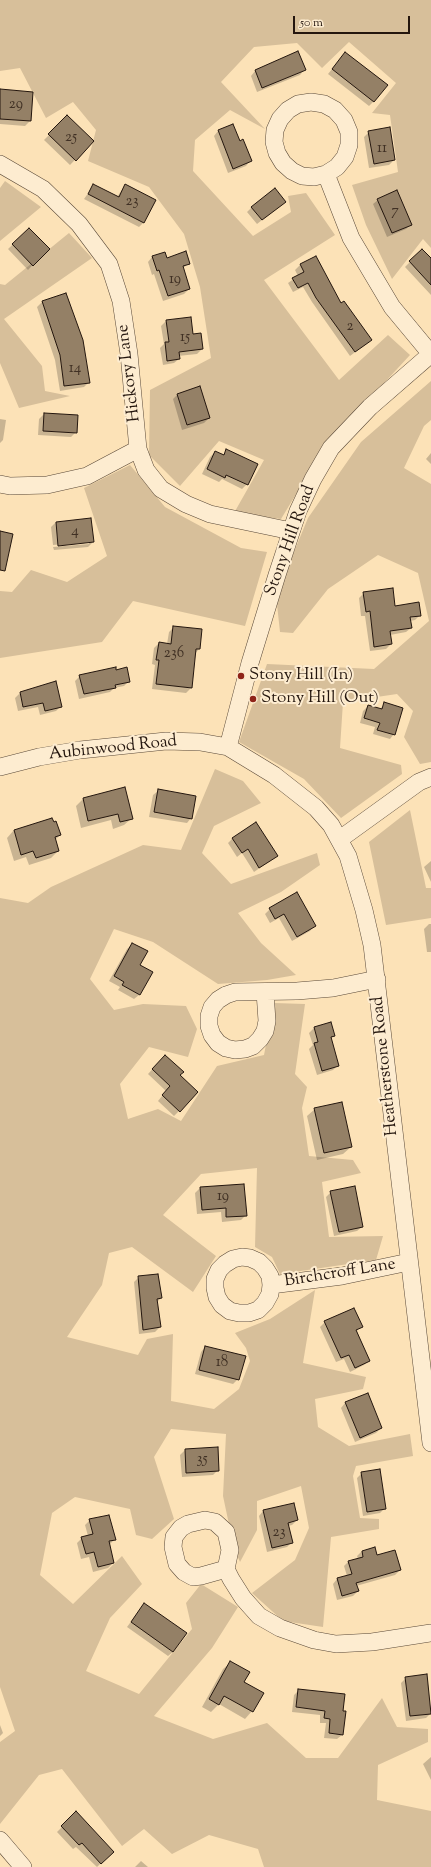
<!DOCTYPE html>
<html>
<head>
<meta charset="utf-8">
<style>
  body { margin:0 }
  #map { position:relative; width:431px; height:1867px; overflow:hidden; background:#fce2b7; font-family:"Sorts Mill Goudy",serif }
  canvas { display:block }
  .scale { position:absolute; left:293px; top:16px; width:117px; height:18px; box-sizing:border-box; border:2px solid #24160e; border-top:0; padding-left:5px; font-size:12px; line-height:14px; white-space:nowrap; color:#24160e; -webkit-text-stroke:3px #fdecd0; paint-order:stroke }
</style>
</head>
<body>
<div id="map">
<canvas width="431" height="1867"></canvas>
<div class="scale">50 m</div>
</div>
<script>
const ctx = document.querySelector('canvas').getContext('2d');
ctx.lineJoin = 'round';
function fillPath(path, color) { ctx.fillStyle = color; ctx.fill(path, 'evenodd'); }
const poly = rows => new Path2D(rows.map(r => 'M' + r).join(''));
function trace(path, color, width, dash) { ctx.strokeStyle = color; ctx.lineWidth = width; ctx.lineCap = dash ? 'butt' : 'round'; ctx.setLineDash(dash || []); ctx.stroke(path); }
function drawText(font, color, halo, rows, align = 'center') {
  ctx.font = font + ' "Sorts Mill Goudy",serif'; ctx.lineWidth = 4; ctx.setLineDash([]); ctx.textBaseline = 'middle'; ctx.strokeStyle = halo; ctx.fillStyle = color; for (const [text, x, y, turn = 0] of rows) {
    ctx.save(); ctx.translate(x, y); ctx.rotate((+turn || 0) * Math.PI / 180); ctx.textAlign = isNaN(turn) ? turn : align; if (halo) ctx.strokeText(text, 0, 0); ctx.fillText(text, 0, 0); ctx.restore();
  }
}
fillPath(poly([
  [0,0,431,0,431,248,423,239,392,279,366,225,352,185,398,172,390,115,372,113,396,83,349,42,322,68,297,43,254,47,221,82,265,129,230,110,195,140,193,171,253,236,291,212,288,196,306,193,335,235,264,280,339,380,388,335,410,355,324,448,281,519,234,513,264,460,219,441,180,486,149,455,150,390,211,358,200,287,184,234,149,187,88,161,96,130,73,102,46,118,20,68,0,71],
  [5,181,41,207,0,241,0,188],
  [69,233,92,258,4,319,42,366,45,391,70,396,19,408,0,363,0,284,5,285],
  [431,381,431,420,424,426,404,468,431,484,431,762,420,764,404,737,413,711,397,694,343,702,340,748,401,765,402,774,341,818,304,779,239,742,267,664,374,669,429,621,418,573,378,555,328,589,293,633,280,632,276,595,308,518,361,442],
  [130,465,165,507,241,548,267,552,245,626,133,601,102,642,0,658,0,591,12,592,31,570,67,582,107,556,84,488],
  [215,769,243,781,261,803,214,826,202,853,231,884,317,853,320,865,281,892,238,913,261,943,296,975,267,980,218,984,153,942,114,929,90,979,114,1010,143,1004,186,1006,197,1029,188,1057,149,1047,120,1084,128,1119,158,1109,181,1121,217,1066,264,1055,274,1003,305,1004,295,1074,307,1087,302,1108,309,1156,353,1160,361,1173,322,1182,329,1237,383,1236,376,1260,280,1274,272,1257,255,1247,257,1168,201,1174,163,1215,216,1256,193,1292,132,1247,109,1253,102,1285,67,1337,138,1355,147,1339,173,1334,171,1401,214,1409,239,1389,250,1361,246,1348,235,1333,270,1319,315,1290,303,1363,366,1377,363,1389,315,1399,318,1427,349,1446,410,1434,413,1456,356,1466,353,1476,360,1518,379,1519,379,1529,331,1537,323,1627,283,1621,252,1593,295,1560,309,1528,301,1486,257,1501,257,1530,240,1562,234,1548,223,1496,226,1434,171,1429,154,1457,174,1519,152,1539,136,1535,130,1509,75,1497,52,1513,40,1575,73,1604,122,1556,142,1584,110,1618,86,1671,139,1694,192,1629,186,1603,201,1584,238,1607,212,1648,154,1716,213,1739,267,1723,306,1758,338,1758,382,1698,397,1727,428,1729,428,1742,378,1765,377,1800,431,1811,431,1867,264,1867,258,1849,209,1835,172,1854,144,1829,122,1846,62,1769,39,1775,0,1824,0,1742,15,1731,0,1687,0,898,28,903,51,887,143,845,181,850],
  [410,810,426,888,431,888,431,918,386,925,369,842]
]), '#d7bf9a');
fillPath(poly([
  [341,58,374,101,369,106,328,74],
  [304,70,300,75,257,92,251,76,255,71],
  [0,90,30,121,25,126,0,124],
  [67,117,93,141,70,165,44,140],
  [233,125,239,142,250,161,246,166,228,173,214,136,218,131],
  [369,132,394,160,389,165,369,168,364,137],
  [94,185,117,197,125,185,144,222,139,227,84,199],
  [378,200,411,224,406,229,387,237,373,204],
  [280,206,257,224,247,212,252,207],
  [29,229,48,249,28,270,8,249],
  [422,250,431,260,431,295,405,267],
  [152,257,189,263,182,269,189,289,184,294,163,301,154,274,152,275,148,262],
  [316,257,341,305,371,340,350,356,312,302,303,287,293,292,288,283,298,276,295,270,300,265],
  [65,294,89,382,84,387,60,391,55,360,37,307,42,302],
  [166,321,192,335,202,349,197,354,178,356,179,359,174,363,163,365,160,348,164,344,161,326],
  [178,394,209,418,204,423,182,430,173,399],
  [44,414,76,432,71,437,38,435,39,419],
  [0,419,6,420,3,440,0,443],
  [227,451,247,484,242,489,222,479,219,482,202,474,210,457,215,452,222,456],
  [431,453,431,464,426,459],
  [56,522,93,542,88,547,54,550,53,547,89,544,89,542,53,545,51,527],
  [364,593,395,607,420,615,415,620,410,621,411,628,406,632,390,635,391,644,386,649,370,651,365,616,361,616,359,598],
  [174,627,199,649,195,654,191,688,186,693,152,689,155,665,152,664,154,648,159,643,167,644,169,632],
  [115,671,129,681,124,686,114,688,110,692,79,699,75,681,80,676],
  [55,682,61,706,56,711,40,715,38,707,18,711,15,698,20,693],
  [385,704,394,734,390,739,373,734,375,727,360,723,363,711,368,706,380,709],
  [124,789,132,818,124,825,113,829,111,820,81,828,76,806,83,799],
  [158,791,191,818,187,823,149,817,153,795],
  [52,819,60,835,55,840,58,851,51,858,29,865,26,857,14,861,7,838,14,830],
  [233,838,277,856,254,872,242,853,237,857,228,843],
  [431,861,431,882,424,867],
  [296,894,314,926,310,931,292,941,279,918,270,923,265,914,270,909],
  [429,924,431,924,431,952,427,952,424,929],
  [132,944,139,966,151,973,139,995,134,999,118,990,120,987,109,981,127,949],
  [330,1023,334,1035,330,1039,338,1065,333,1070,317,1075,309,1049,313,1045,309,1033,314,1028],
  [160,1061,179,1076,179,1111,174,1116,158,1101,166,1091,148,1074],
  [315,1109,351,1147,343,1154,317,1160,307,1116],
  [200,1188,246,1215,241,1220,222,1222,221,1212,197,1214,195,1193],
  [331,1192,362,1227,357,1231,334,1236,326,1197],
  [139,1277,161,1298,157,1302,160,1327,155,1332,139,1334,134,1282],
  [325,1322,361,1326,357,1331,369,1361,364,1365,350,1372,344,1359,336,1362,320,1327],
  [205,1347,238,1379,233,1384,195,1374,201,1352],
  [367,1394,381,1428,376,1433,355,1442,341,1408,345,1403],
  [217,1448,218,1470,213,1475,182,1477,180,1455,185,1450],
  [362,1473,385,1508,380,1513,363,1516,357,1478],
  [263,1511,297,1520,292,1525,288,1526,292,1542,287,1547,267,1552,259,1516],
  [90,1520,114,1540,110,1544,113,1563,108,1568,93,1572,89,1557,81,1559,77,1543,82,1538,88,1536,85,1525],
  [374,1548,377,1556,400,1570,395,1575,356,1586,358,1591,353,1596,337,1600,333,1584,337,1579,347,1576,344,1566,348,1562,358,1559,357,1556,362,1551],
  [144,1604,173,1652,168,1656,127,1627],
  [231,1662,243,1683,252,1711,245,1719,219,1704,211,1712,202,1707,223,1669],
  [426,1675,431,1713,426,1718,406,1721,401,1683,406,1678],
  [299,1690,344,1695,342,1735,337,1739,324,1738,326,1723,320,1723,320,1715,292,1712,294,1695],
  [0,1725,3,1733,0,1736],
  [431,1757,431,1780,423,1764],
  [76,1813,112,1852,97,1867,76,1847,73,1849,57,1832],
  [141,1861,148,1867,135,1867]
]), '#0003');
const building = poly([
  [298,51,306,70,262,88,255,70,298,51],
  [345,52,388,85,374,102,332,69,345,52],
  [0,89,33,92,31,121,0,119,0,89],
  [67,115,94,141,76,161,48,134,67,115],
  [233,124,240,141,243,139,252,161,233,169,218,130,233,124],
  [390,127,395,160,374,164,368,131,390,127],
  [93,184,119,197,125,184,156,200,144,223,88,194,93,184],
  [275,188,286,202,262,220,251,207,275,188],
  [397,190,412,225,392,233,377,199,397,190],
  [29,228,50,249,33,266,12,244,29,228],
  [422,249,431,258,431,285,409,261,422,249],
  [186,251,190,264,183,266,190,289,168,296,159,270,157,271,152,256,165,252,167,258,186,251],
  [316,256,341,303,344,301,372,340,355,352,316,298,308,283,298,288,292,278,304,272,300,264,316,256],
  [66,293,83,340,90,383,64,386,60,355,42,301,66,293],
  [191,317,193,334,201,333,203,349,179,352,180,359,167,361,165,342,169,342,166,320,191,317],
  [200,386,210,418,187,425,177,394,200,386],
  [44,413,78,415,77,433,43,431,44,413],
  [226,449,258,464,248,485,226,475,225,478,207,469,215,451,224,455,226,449],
  [91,518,94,542,58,546,56,522,91,518],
  [0,531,13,534,5,571,0,570,0,531],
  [393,588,395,606,419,602,421,616,410,617,412,628,390,631,392,644,374,647,370,611,366,612,363,592,393,588],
  [173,626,202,629,200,649,196,649,192,688,156,684,159,660,156,660,159,642,171,644,173,626],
  [116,667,116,670,127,667,130,682,115,685,116,688,84,694,79,675,116,667],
  [56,681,62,707,45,711,43,703,23,707,20,692,56,681],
  [384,702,403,708,395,735,377,730,380,723,364,718,368,705,382,709,384,702],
  [125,787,133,819,120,822,118,814,88,821,83,798,125,787],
  [158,789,196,796,192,819,154,812,158,789],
  [52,818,54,822,56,821,61,835,55,837,59,851,36,858,33,851,21,855,14,830,52,818],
  [256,822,278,856,259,868,248,849,242,853,232,838,256,822],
  [297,892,316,926,297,937,284,914,275,919,269,908,297,892],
  [132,943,148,951,140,965,153,972,140,995,122,985,124,982,114,976,132,943],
  [331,1022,335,1036,331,1037,339,1066,322,1071,314,1043,318,1042,314,1027,331,1022],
  [165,1055,184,1072,180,1075,198,1092,180,1112,162,1095,170,1086,152,1069,165,1055],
  [342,1102,352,1147,324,1153,314,1108,342,1102],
  [244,1184,247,1216,226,1217,226,1208,202,1210,200,1187,244,1184],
  [355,1186,363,1227,339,1232,330,1191,355,1186],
  [158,1274,162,1298,157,1299,161,1327,143,1330,138,1276,158,1274],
  [354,1308,363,1327,356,1330,370,1361,355,1368,349,1355,341,1358,324,1321,354,1308],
  [205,1346,246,1356,239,1380,199,1370,205,1346],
  [368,1393,382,1428,360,1438,345,1402,368,1393],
  [218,1447,219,1471,186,1473,185,1449,218,1447],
  [380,1469,386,1509,367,1512,361,1472,380,1469],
  [294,1503,298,1520,288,1523,293,1543,272,1548,263,1510,294,1503],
  [109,1515,116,1540,109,1541,114,1563,98,1567,94,1552,86,1554,81,1537,93,1534,89,1519,109,1515],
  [375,1547,377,1555,395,1550,401,1570,356,1583,359,1591,342,1596,337,1578,352,1574,348,1561,363,1557,362,1551,375,1547],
  [144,1603,187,1633,173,1652,131,1622,144,1603],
  [230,1661,250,1672,244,1682,264,1693,253,1712,224,1696,219,1705,209,1699,230,1661],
  [427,1674,431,1714,410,1716,405,1677,427,1674],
  [298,1689,345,1694,343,1711,346,1711,343,1735,329,1733,330,1719,324,1718,325,1711,296,1707,298,1689],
  [76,1811,114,1852,101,1864,82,1843,79,1845,61,1826,76,1811]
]);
fillPath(building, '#948066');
trace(building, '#24160e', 1);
const street = poly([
  [0,164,43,189,79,224,109,264,121,301,129,354,138,449,146,470,161,489,186,504,210,514,291,531],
  [326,174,314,177,302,176,292,171,283,163,277,153,274,142,275,130,280,119,288,110,298,104,311,102,324,104,335,110,344,120,349,132,349,145,345,157,337,167,326,174,351,238,392,307,431,354],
  [0,484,10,486,47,485,87,476,138,449],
  [228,747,250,663,277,575,298,511,313,479,331,448,370,407,431,354],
  [0,767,39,757,80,750,166,741,200,742,228,747,274,775,316,808,331,825,348,856,364,910,372,945,431,1443],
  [340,839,419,782,431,777],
  [265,992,267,1021,265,1031,260,1039,253,1046,245,1049,235,1050,226,1048,218,1043,212,1035,209,1026,209,1016,212,1007,218,1000,226,995,235,992,297,991,333,988,377,979],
  [271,1285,270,1276,265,1268,259,1262,250,1258,242,1257,233,1259,225,1264,219,1270,215,1279,215,1288,217,1297,222,1305,230,1311,239,1313,249,1313,258,1310,265,1303,270,1294,271,1285,342,1276,409,1262],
  [226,1569,201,1576,193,1577,184,1572,177,1564,173,1547,174,1537,181,1528,188,1524,205,1520,215,1522,226,1532,230,1550,226,1569,231,1579,243,1598,259,1616,280,1628,314,1640,336,1644,372,1642,431,1633],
  [0,1840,23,1867]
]);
trace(street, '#5a4938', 18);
trace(street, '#fdecd0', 17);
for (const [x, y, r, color] of [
  [241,676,4,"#8f2418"],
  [253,699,4,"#8f2418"]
]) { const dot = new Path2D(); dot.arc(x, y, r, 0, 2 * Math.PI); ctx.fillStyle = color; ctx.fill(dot); trace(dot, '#fdecd0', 1.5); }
drawText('15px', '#403024', null, [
  ["29",16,105],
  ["25",71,138],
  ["11",382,149],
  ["23",132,202],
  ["7",395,212],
  ["19",175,280],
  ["2",350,327],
  ["15",185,338],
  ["14",75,369],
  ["4",75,532],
  ["236",174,654],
  ["19",223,1197],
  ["18",222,1363],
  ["35",202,1460],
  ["23",279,1533]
]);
drawText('17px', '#24160e', '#fdecd0', [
  ["Hickory Lane",130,373,-97],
  ["Stony Hill Road",291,541,-70],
  ["Aubinwood Road",113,749,-6],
  ["Heatherstone Road",386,1066,-96],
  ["Birchcroff Lane",340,1274,-9]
]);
drawText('17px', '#24160e', '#fdecd0', [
  ["Stony Hill (In)",249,676],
  ["Stony Hill (Out)",261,699]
], 'left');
</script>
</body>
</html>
